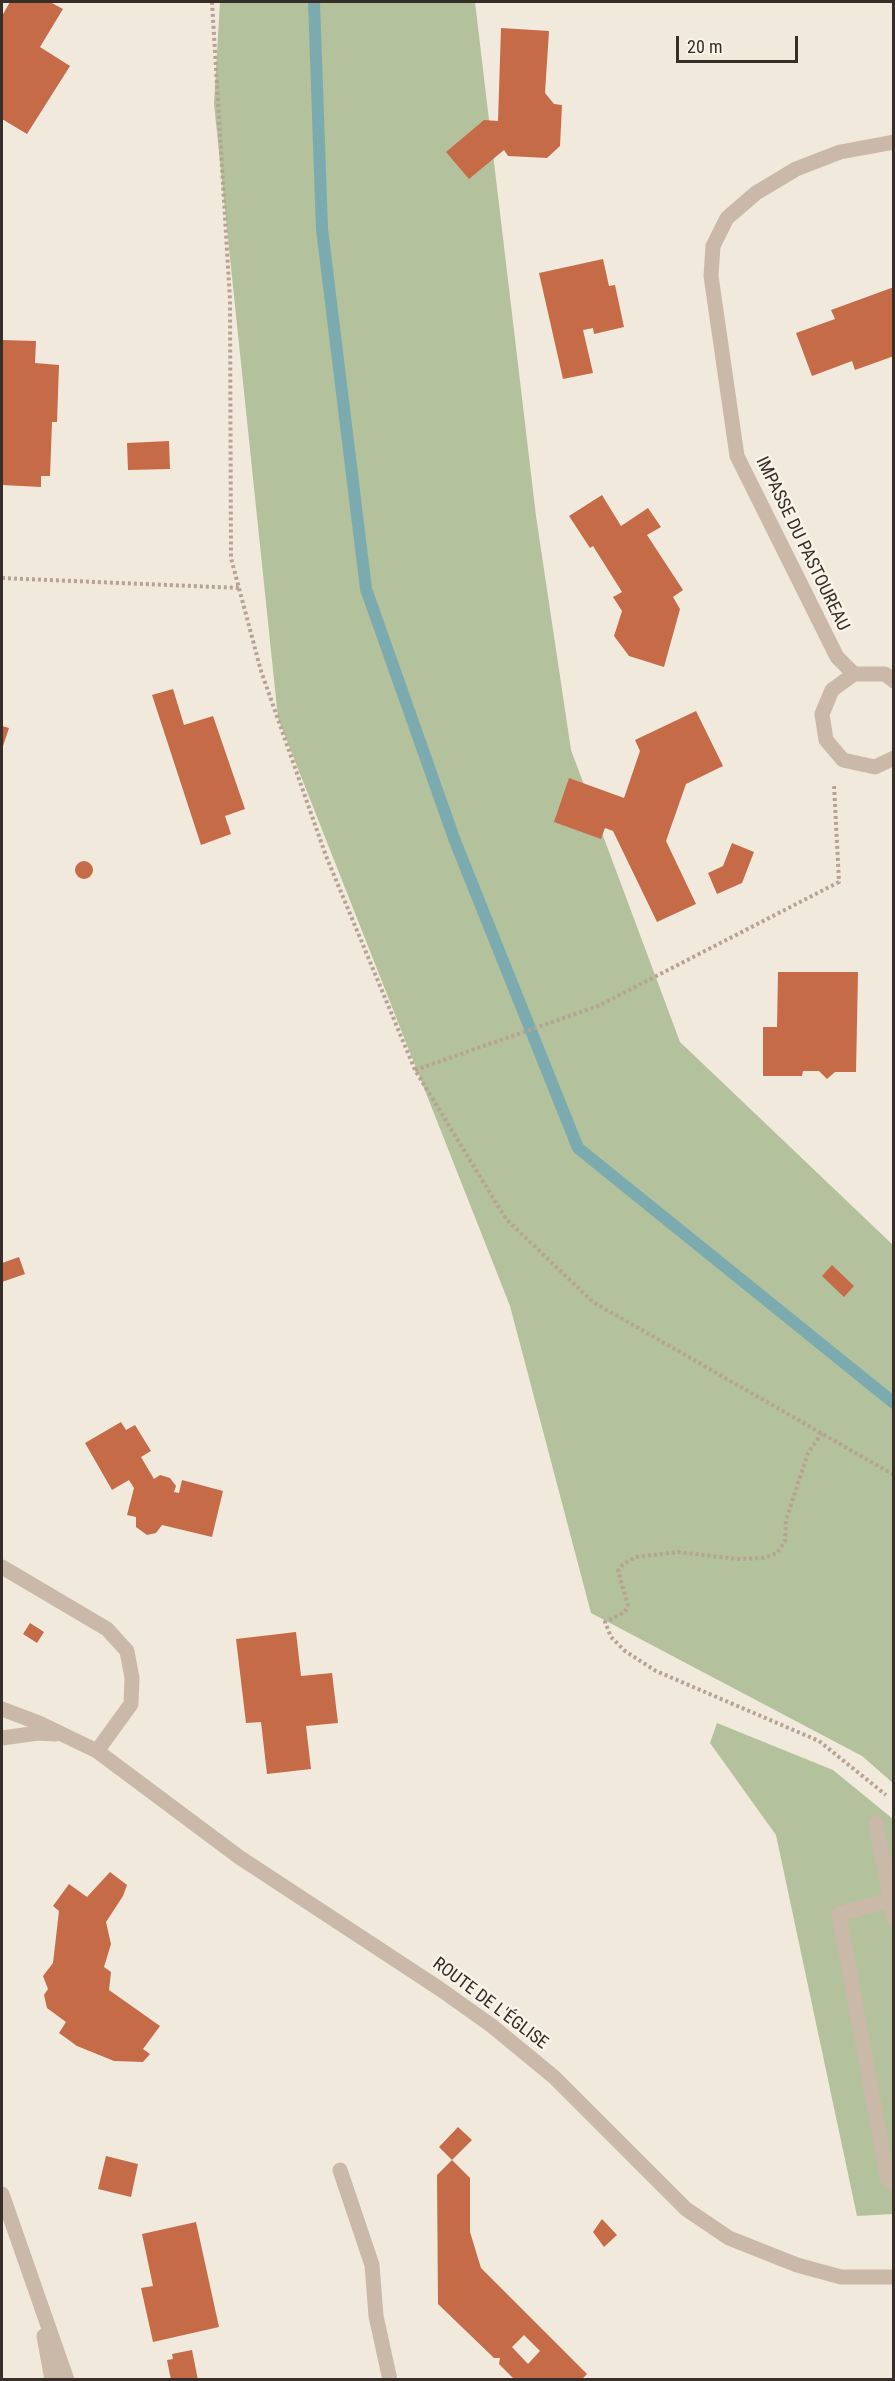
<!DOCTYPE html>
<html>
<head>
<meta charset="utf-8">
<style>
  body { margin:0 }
  #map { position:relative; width:895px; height:2381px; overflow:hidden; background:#f2e9dd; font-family:"Roboto Condensed",sans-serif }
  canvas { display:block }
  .frame { position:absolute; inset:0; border:3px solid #372e28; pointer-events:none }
  .scale { position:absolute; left:676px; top:36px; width:122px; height:27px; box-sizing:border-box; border:3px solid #372e28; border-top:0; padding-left:8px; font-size:18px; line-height:21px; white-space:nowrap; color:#372e28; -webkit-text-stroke:4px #faf3e9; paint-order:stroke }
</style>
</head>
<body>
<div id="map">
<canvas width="895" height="2381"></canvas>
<div class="frame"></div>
<div class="scale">20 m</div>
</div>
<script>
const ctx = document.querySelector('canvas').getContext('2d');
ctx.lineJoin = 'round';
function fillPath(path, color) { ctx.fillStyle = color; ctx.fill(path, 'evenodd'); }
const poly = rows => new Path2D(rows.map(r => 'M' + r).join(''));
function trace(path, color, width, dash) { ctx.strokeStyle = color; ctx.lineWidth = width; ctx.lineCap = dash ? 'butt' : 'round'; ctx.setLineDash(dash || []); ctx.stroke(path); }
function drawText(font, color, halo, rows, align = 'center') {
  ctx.font = font + ' "Roboto Condensed",sans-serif'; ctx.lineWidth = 5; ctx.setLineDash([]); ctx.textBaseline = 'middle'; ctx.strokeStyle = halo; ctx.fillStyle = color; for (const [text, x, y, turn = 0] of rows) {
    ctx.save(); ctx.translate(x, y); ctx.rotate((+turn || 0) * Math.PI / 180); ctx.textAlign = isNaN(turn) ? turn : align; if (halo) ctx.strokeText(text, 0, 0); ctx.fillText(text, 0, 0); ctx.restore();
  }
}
fillPath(poly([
  [220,2,475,2,536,516,571,750,680,1042,893,1245,893,1783,862,1756,591,1613,510,1306,278,718,214,104],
  [717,1723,833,1770,893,1819,893,2214,857,2216,776,1835,710,1743]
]), '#b3c19c');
trace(poly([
  [314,2,322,229,366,589,455,841,578,1148,894,1403]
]), '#7cabaf', 12);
fillPath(poly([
  [10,2,50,2,63,9,40,47,70,66,27,134,2,119,2,16],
  [501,28,549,31,545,93,554,104,562,105,560,146,547,158,508,156,504,150,469,179,446,152,484,120,498,121],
  [603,259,609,286,615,285,624,327,594,334,593,328,583,330,593,373,563,379,539,273],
  [894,287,894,356,855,370,852,361,812,376,796,333,835,319,831,310],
  [2,340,36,341,35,363,59,365,57,422,52,422,50,476,41,476,41,487,2,485],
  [169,441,170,469,128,470,127,443],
  [602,495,621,526,648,508,661,527,647,535,683,590,673,597,680,609,664,667,629,656,614,636,622,611,613,597,622,592,593,546,590,548,569,516],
  [173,689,184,725,213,716,245,809,225,816,231,834,201,845,152,695],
  [696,711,723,766,686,784,666,841,696,904,657,922,613,831,605,828,601,839,554,822,569,778,624,798,640,751,635,740],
  [2,726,9,728,2,749],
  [732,843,754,852,742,883,717,894,708,873,723,866],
  '75 870a9 9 0 1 1 18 0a9 9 0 1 1-18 0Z',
  [778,972,858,972,856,1072,835,1072,827,1079,819,1071,803,1071,802,1076,763,1076,763,1027,777,1027],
  [19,1257,25,1274,2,1282,2,1263],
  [832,1265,854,1286,844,1297,822,1276],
  [121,1422,126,1430,135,1425,151,1451,141,1457,154,1479,160,1475,170,1478,176,1486,174,1492,179,1493,182,1480,223,1491,212,1537,162,1525,156,1533,147,1535,136,1527,136,1517,127,1515,134,1488,129,1480,112,1490,85,1443],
  [30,1623,44,1632,37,1643,23,1634],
  [296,1632,301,1676,332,1673,338,1723,306,1726,311,1769,267,1774,261,1722,246,1723,236,1639],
  [110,1872,127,1885,123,1896,106,1922,111,1944,104,1967,111,1972,109,1990,160,2026,143,2049,150,2054,143,2062,114,2061,77,2046,59,2033,66,2022,47,2008,44,1995,48,1989,43,1976,53,1963,59,1911,53,1906,69,1884,87,1897],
  [458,2127,472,2140,452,2160,439,2147],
  [106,2156,138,2164,131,2197,98,2189],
  [452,2160,470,2178,470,2232,481,2268,587,2374,581,2380,515,2380,499,2364,500,2358,494,2358,438,2304,437,2175],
  [524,2335,540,2351,528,2364,512,2347],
  [602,2219,617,2235,604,2247,593,2232],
  [196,2222,219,2327,153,2342,141,2288,153,2286,142,2234],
  [192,2350,198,2380,171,2380,167,2360,173,2359,172,2354]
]), '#c66b47');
trace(poly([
  [212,2,230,300,231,558,261,671,326,856,415,1070,506,1219,593,1302,894,1475],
  [2,578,240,588],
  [415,1070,598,1006,839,882,834,785],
  [822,1433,808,1453,786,1520,785,1541,777,1553,763,1558,737,1559,678,1552,636,1557,623,1564,618,1571,628,1605,625,1612,605,1622,611,1637,625,1651,656,1671,819,1741,886,1795]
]), '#b6a393', 4, [3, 3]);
trace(poly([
  [854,674,837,657,737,456,711,276,713,246,727,218,756,193,796,169,840,152,894,142],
  [894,681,885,674,854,674,832,690,822,714,826,740,843,760,875,767,894,758],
  [2,1567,107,1629,127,1651,132,1678,131,1704,97,1751],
  [2,1709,39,1723,97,1751,239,1857,440,1989,492,2026,554,2077,686,2209,729,2238,797,2265,841,2277,894,2277],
  [2,1738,38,1733,55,1734],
  [876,1823,894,1919],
  [894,1899,839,1914,888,2181,894,2181],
  [340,2170,372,2265,376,2316,390,2380],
  [2,2194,67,2380],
  [44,2336,52,2380]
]), '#cab9a8', 15);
drawText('18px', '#372e28', '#faf3e9', [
  ["IMPASSE DU PASTOUREAU",802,544,64],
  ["ROUTE DE L'ÉGLISE",490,2004,37]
]);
</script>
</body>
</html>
